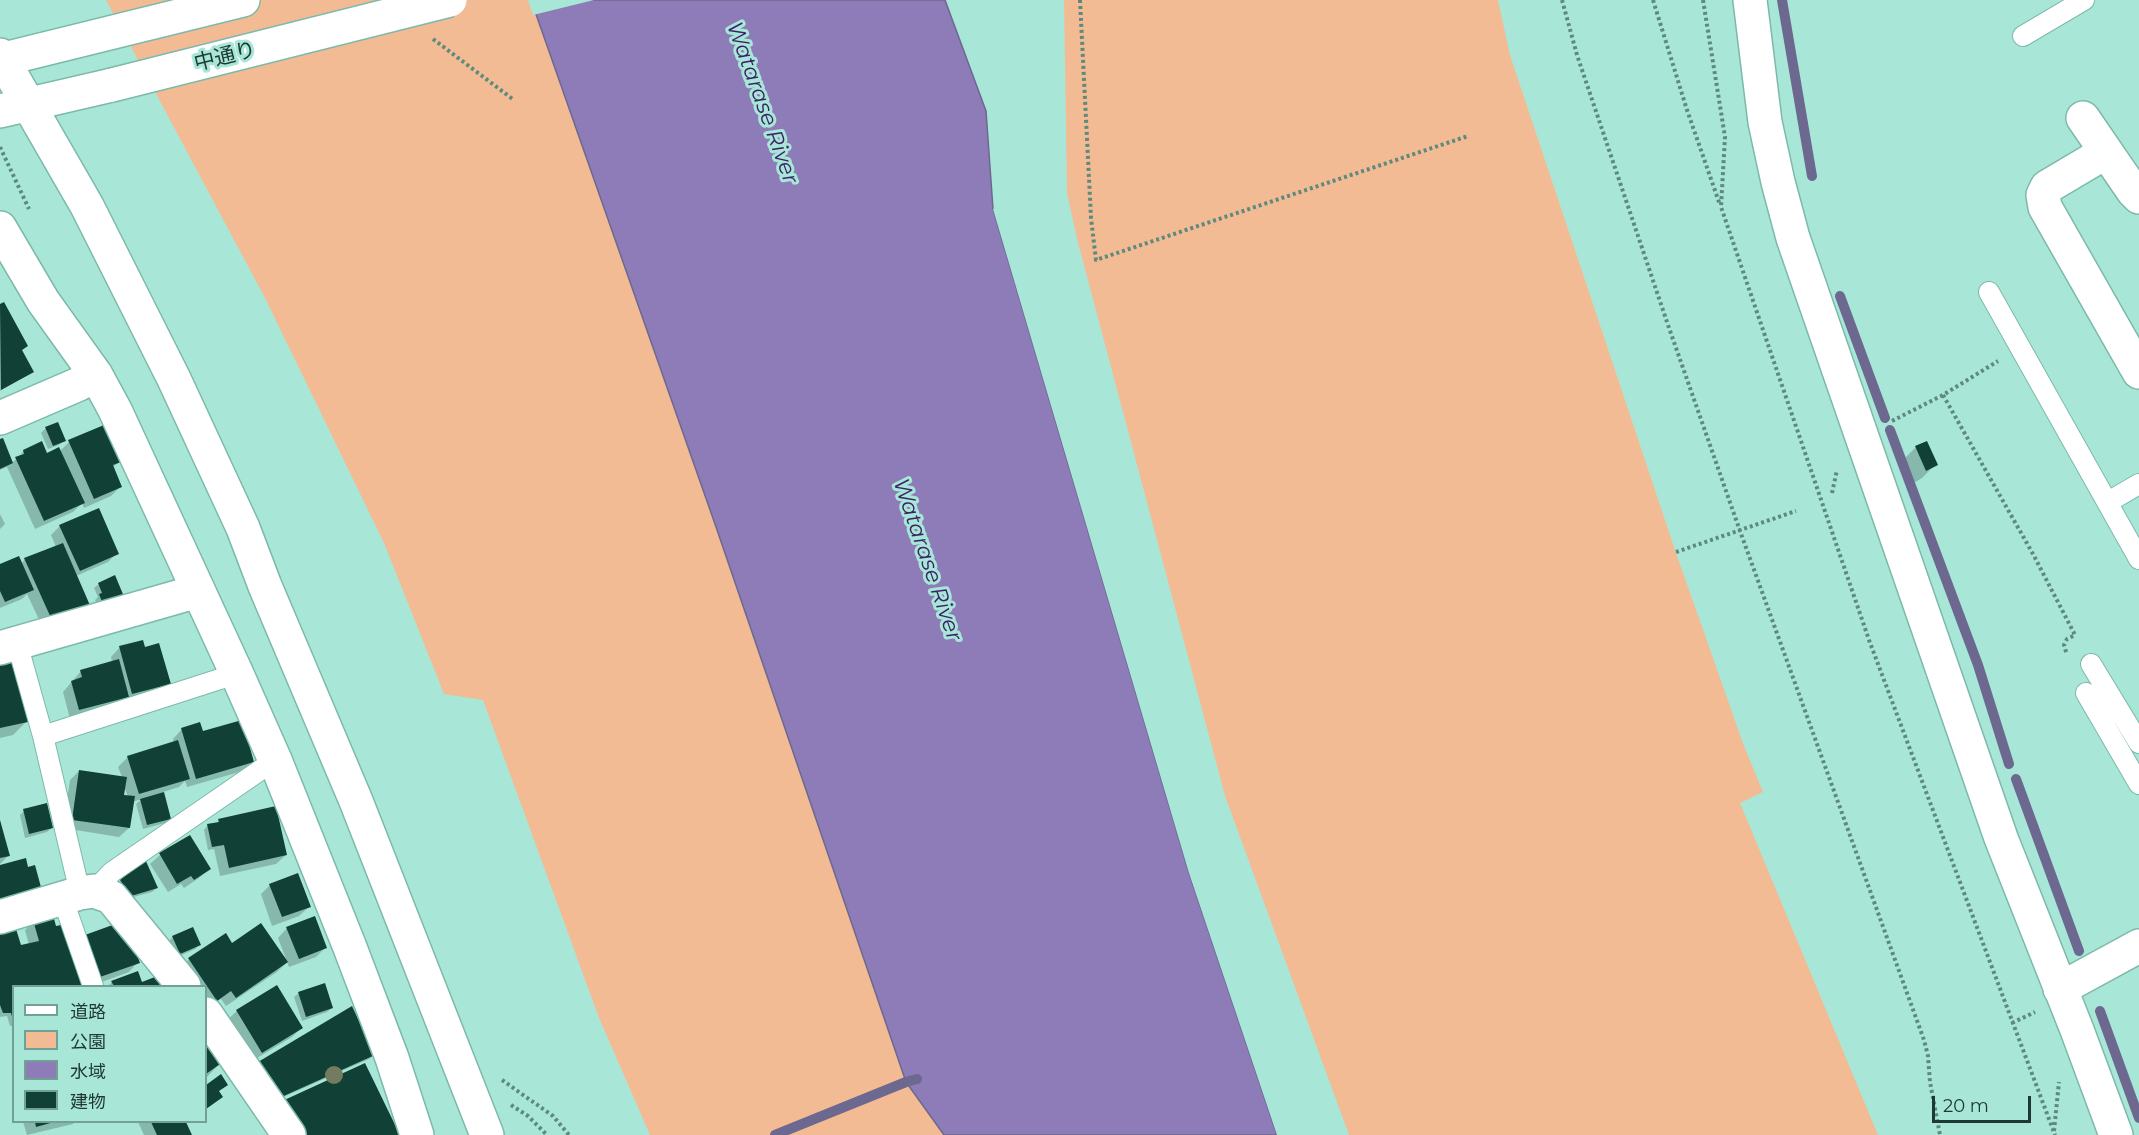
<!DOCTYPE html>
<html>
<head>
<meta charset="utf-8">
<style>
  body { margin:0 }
  #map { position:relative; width:2139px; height:1135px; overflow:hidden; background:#a8e7d7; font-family:Montserrat,"Noto Sans JP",sans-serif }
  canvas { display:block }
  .legend { position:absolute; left:12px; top:985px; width:195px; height:138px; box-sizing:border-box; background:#a8e7d7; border:2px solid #71a195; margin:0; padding:8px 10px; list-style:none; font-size:18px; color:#1e3832 }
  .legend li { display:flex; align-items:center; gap:12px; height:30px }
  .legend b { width:30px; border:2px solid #71a195 }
  .scale { position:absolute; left:1932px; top:1096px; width:99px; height:27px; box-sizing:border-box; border:3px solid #1e3832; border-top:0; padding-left:8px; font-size:18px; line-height:21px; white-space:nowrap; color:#1e3832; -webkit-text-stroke:4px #a8e7d7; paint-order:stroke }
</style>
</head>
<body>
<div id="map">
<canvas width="2139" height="1135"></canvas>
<ul class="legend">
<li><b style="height:8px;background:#fff"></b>道路</li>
<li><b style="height:16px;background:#f3bb94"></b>公園</li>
<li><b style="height:16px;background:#8d7cb7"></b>水域</li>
<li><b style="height:16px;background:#104036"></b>建物</li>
</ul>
<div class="scale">20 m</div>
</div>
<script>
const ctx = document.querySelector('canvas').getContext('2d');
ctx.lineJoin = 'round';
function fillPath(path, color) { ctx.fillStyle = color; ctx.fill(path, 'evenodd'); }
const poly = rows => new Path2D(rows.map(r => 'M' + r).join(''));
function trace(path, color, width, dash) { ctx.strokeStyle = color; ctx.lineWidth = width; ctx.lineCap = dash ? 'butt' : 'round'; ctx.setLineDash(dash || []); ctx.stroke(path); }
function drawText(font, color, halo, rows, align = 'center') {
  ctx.font = font + ' Montserrat,"Noto Sans JP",sans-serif'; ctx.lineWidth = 6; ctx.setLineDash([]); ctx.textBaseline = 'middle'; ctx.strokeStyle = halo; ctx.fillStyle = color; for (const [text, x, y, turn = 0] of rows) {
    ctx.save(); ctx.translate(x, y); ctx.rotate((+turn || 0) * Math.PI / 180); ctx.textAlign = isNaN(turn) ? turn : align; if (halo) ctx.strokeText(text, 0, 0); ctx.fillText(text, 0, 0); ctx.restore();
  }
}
fillPath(poly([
  [106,0,531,0,715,524,906,1082,944,1135,650,1135,599,1018,483,700,444,694,384,543,265,298],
  [1064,0,1498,0,1510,55,1676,553,1744,746,1763,792,1740,803,1878,1135,1349,1135,1225,796,1077,239,1067,193]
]), '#f3bb94');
const water = poly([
  [531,0,945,0,986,111,993,209,1189,873,1277,1135,944,1135,906,1082,715,524,531,0]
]);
fillPath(water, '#8d7cb7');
trace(water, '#6c688f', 1.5);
fillPath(poly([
  [528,0,594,0,533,15],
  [996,208,1192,872,1280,1135,1277,1135,1189,873,993,209]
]), '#a8e7d7');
fillPath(poly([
  [3,304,26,346,21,351,32,372,0,391,0,305],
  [57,424,64,440,59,445,48,449,41,433,45,429],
  [0,441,12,463,24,451,46,455,60,451,69,442,119,462,112,468,120,487,111,496,84,508,82,503,73,512,35,529,7,467,0,470],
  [1916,447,1936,464,1922,478,1912,484,1902,461],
  [0,514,5,524,0,529],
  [60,526,117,553,108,562,76,576,90,609,42,626,27,594,22,599,0,608,0,565,21,564,25,559,56,547,51,535],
  [114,577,100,610,95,600,98,597,94,588,99,584],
  [120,647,143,649,169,683,159,693,70,719,63,692,81,671,112,662,111,657],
  [0,665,27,721,13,735,0,738],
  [182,729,253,762,243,771,187,787,185,781,179,787,163,792,170,818,165,823,143,829,136,804,142,799,132,802,129,828,119,837,63,828,70,780,79,771,122,777,118,767,128,757,174,743,173,739],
  [124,786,128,797,123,796],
  [24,811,52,828,47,832,25,838,20,815],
  [219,820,286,855,276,864,220,876,214,849,208,850,204,830,208,825,216,824],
  [0,823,9,855,0,864],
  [189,837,209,869,199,878,184,888,181,884,168,892,150,864,160,855],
  [121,881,157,888,152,892,126,899,117,885],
  [270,885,309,907,299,916,272,926,261,894],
  [34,921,55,928,76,967,81,986,14,986,14,1026,10,1026,7,1016,0,1017,0,935,20,946,29,945,25,930],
  [287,928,325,948,316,957,289,967,287,962,277,972,226,1006,221,999,207,1009,206,986,192,986,180,969,189,959,232,945,286,959,278,938],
  [173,937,199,945,195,949,175,958,169,941],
  [123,941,138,962,129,972,91,986],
  [159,977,163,986,108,986,112,982,141,984],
  [299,993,332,1008,327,1012,302,1021,294,997],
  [237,1011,301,1028,292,1037,252,1061,227,1020],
  [206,1041,221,1062,206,1078],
  [374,1055,369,1059,272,1102,250,1070],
  [23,1122,75,1122,73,1124,27,1135],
  [138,1122,184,1122,190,1135,144,1135]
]), '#0003');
trace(poly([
  [1782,0,1812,176],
  [1840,296,1885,418],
  [1890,430,1978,665,2009,764],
  [2016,779,2079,951],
  [2100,1011,2139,1118],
  [775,1135,906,1082,917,1079]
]), '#6c688f', 10);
fillPath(poly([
  [4,302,28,346,22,350,34,372,1,390,0,304],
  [58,422,66,441,53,446,45,427],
  [104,425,121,462,113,465,122,487,94,499,68,440],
  [3,438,13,463,0,469,0,439],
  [42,441,47,453,59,447,85,503,44,521,15,457,24,454,23,450],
  [1927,441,1938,465,1926,471,1915,446],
  [99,508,119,554,80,571,59,525],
  [63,543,92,610,51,618,24,558],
  [19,556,34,590,5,602,0,591,0,564],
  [115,575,125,599,104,607,99,594,102,593,98,583],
  [143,640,145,647,159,643,171,684,132,694,119,646],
  [119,659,129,697,79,710,71,681,82,677,80,670],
  [14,660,28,722,0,728,0,663],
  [242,720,254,762,196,779,181,728,200,722,203,731],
  [178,740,190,779,139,794,127,756],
  [79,770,127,777,124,795,135,796,130,828,72,820],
  [164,792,171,819,147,825,140,799],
  [47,803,53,828,29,834,23,809],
  [276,806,287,855,229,868,224,845,212,847,207,824,219,822,218,819],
  [0,820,10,856,0,858],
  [190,835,211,869,194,880,191,876,177,884,159,853],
  [26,858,28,867,35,865,42,891,3,901,2,898,0,898,0,865],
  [145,859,158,888,131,896,120,880],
  [298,873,311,907,282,917,269,884],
  [53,915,56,926,61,925,77,966,82,986,14,986,13,1020,11,1013,3,1013,0,1005,0,934,16,929,21,945,39,941,33,920],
  [315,916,327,948,299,959,286,927],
  [118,923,124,939,130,936,140,963,100,977,85,935],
  [261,923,288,962,236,998,231,991,217,1001,188,958,226,933,232,943],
  [193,927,201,945,180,954,172,936],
  [138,971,142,982,160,975,165,986,114,986,111,981],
  [325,983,333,1008,306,1017,298,992],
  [277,985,303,1028,262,1053,236,1010],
  [352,1006,375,1055,277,1099,253,1065],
  [206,1038,223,1062,206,1074],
  [365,1063,400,1135,303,1135,280,1102],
  [221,1074,228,1085,219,1091,223,1097,206,1109,206,1085],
  [35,1122,54,1122,36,1127],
  [151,1122,186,1122,192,1135,157,1135]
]), '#104036');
const lane = poly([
  [2023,36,2084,0],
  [1989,292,2139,559],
  [2108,502,2139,484],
  [17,643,43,736,80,893],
  [2091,664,2139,743],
  [2086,693,2139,784],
  [43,736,220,679,236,672],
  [94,891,112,872,275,760],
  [62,897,93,986]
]);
const street = poly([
  [2083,118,2133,191,2139,197],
  [2106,152,2047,187,2043,195,2045,207,2139,372],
  [0,228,43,301,96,375,115,410,236,672,275,760,349,945,392,1058,417,1135],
  [0,418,79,384,96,375],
  [0,648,198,591],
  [0,917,80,893,94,891,111,897,184,986],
  [206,1014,289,1135]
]);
const secondary = poly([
  [1750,0,1765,122,1778,182,1793,238,2001,838,2077,1030,2116,1135],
  [0,55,87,206,174,379,243,528,265,586,356,801,487,1135],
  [0,60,243,0],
  [0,111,112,85],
  [2060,989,2139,946]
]);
trace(lane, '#7db9aa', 22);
trace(street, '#7db9aa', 36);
trace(secondary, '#7db9aa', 36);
trace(poly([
  [1080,0,1091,218,1096,260,1468,136],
  [1562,0,1577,55,1668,325,1740,531,1924,1040,1928,1056,1930,1082,1940,1135],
  [1653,0,1687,110,1720,205],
  [1703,0,1725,137,1721,207,1869,640,2055,1135],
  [433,39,514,100],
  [0,147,29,209],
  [1943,395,2033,554,2075,635,2067,639,2064,645,2067,655],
  [1892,421,1943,395,1998,361],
  [1832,493,1837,470],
  [1676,552,1796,511],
  [2012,1023,2035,1012],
  [502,1080,553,1116,569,1135],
  [511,1105,528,1116,547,1135],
  [2054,1131,2059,1082]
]), '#5e897e', 4, [3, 3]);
trace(lane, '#fff', 20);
trace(street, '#fff', 33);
trace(secondary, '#fff', 33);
const secondaryBridge = poly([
  [112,85,450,0]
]);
trace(secondaryBridge, '#7db9aa', 36, []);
trace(secondaryBridge, '#fff', 33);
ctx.fillStyle = '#737b61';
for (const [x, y] of [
  [334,1075]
]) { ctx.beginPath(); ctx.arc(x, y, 9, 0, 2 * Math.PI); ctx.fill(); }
drawText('21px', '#1e3832', '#a8e7d7', [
  ["中通り",225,57,-14]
]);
drawText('italic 22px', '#3c2168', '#a8e7d7', [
  ["Watarase River",762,103,70],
  ["Watarase River",927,560,71]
]);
</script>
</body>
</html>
